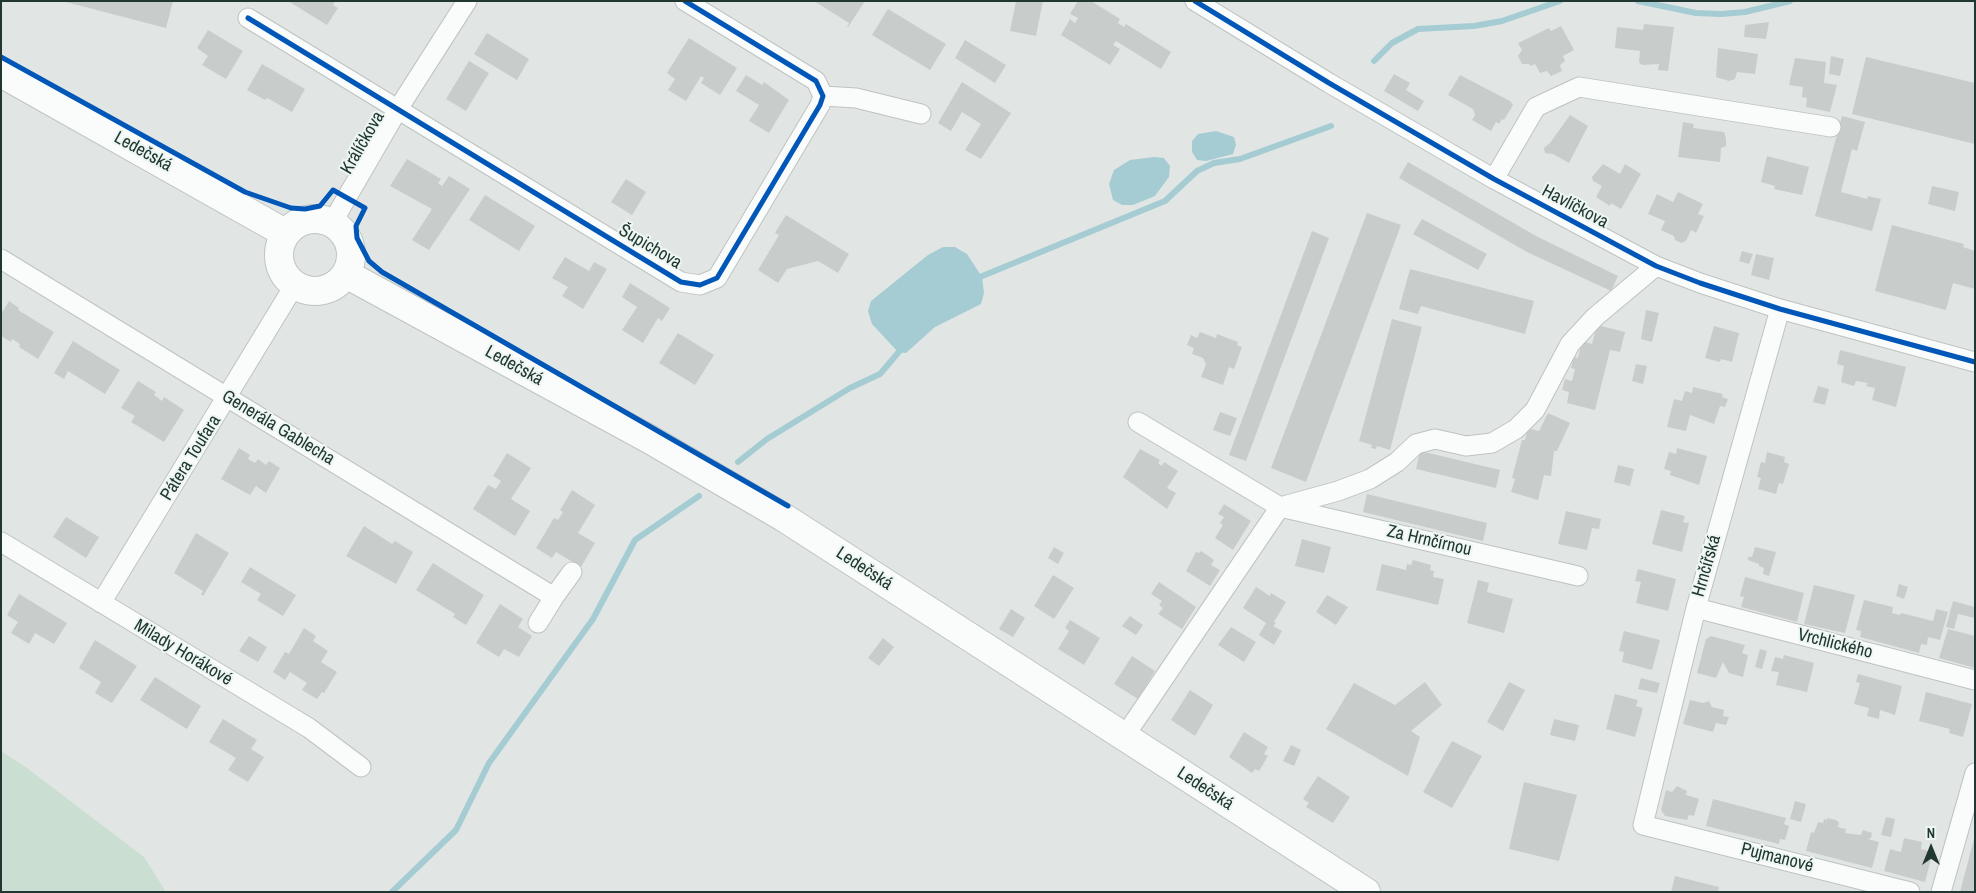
<!DOCTYPE html>
<html>
<head>
<meta charset="utf-8">
<style>
  body { margin:0 }
  #map { position:relative; width:1976px; height:893px; overflow:hidden; background:#e1e6e4; font-family:"Archivo Narrow",sans-serif }
  canvas { display:block }
  .frame { position:absolute; inset:0; border:2px solid #213731; pointer-events:none }
  .north { position:absolute; left:1906px; top:823px; width:50px; height:50px; -webkit-text-stroke:4px #eef6f2; paint-order:stroke; rotate:0deg; font-size:14px; font-weight:700; line-height:20px; text-align:center; color:#213731 }
  .north::after { content:''; display:block; margin:auto; width:18px; height:22px; background:#213731; clip-path:polygon(50% 0,100% 100%,50% 72%,0 100%) }
</style>
</head>
<body>
<div id="map">
<canvas width="1976" height="893"></canvas>
<div class="frame"></div>
<div class="north">N</div>
</div>
<script>
const ctx = document.querySelector('canvas').getContext('2d');
ctx.lineJoin = 'round';
function fillPath(path, color) { ctx.fillStyle = color; ctx.fill(path, 'evenodd'); }
const poly = rows => new Path2D(rows.map(r => 'M' + r).join(''));
function trace(path, color, width, dash) { ctx.strokeStyle = color; ctx.lineWidth = width; ctx.lineCap = dash ? 'butt' : 'round'; ctx.setLineDash(dash || []); ctx.stroke(path); }
function drawText(font, color, halo, rows, align = 'center') {
  ctx.font = font + ' "Archivo Narrow",sans-serif'; ctx.lineWidth = 4; ctx.setLineDash([]); ctx.textBaseline = 'middle'; ctx.strokeStyle = halo; ctx.fillStyle = color; for (const [text, x, y, turn = 0] of rows) {
    ctx.save(); ctx.translate(x, y); ctx.rotate((+turn || 0) * Math.PI / 180); ctx.textAlign = isNaN(turn) ? turn : align; if (halo) ctx.strokeText(text, 0, 0); ctx.fillText(text, 0, 0); ctx.restore();
  }
}
fillPath(poly([
  [1,751,27,768,144,857,166,892,1,892]
]), '#cadfd1');
fillPath(poly([
  [1216,131,1234,137,1236,145,1233,154,1206,161,1197,160,1192,152,1192,141,1198,134],
  [1154,157,1164,158,1170,166,1169,177,1155,196,1133,205,1122,205,1113,200,1109,184,1114,170,1130,160],
  [943,247,955,247,967,254,982,277,984,293,981,304,935,327,906,353,898,352,872,324,868,311,871,301,928,255]
]), '#a4ccd2');
trace(poly([
  [1638,1,1696,13,1721,14,1745,12,1790,1],
  [1374,61,1392,43,1418,29,1474,26,1502,21,1560,1],
  [975,279,1165,201,1197,171,1214,163,1240,159,1331,126],
  [738,462,767,439,850,388,880,374,903,347],
  [392,892,456,830,489,763,593,619,635,540,699,496]
]), '#a4ccd2', 6);
fillPath(poly([
  [62,1,173,1,166,28],
  [288,1,335,1,333,5,338,8,327,25],
  [814,1,865,1,848,27,847,27,849,23],
  [1016,1,1043,1,1036,36,1010,31],
  [1078,1,1091,1,1120,19,1118,23,1124,27,1126,24,1171,52,1161,69,1116,41,1113,45,1120,49,1110,65,1061,35,1070,19,1075,23,1078,18,1070,14],
  [888,9,946,44,930,70,872,35],
  [1769,22,1766,39,1744,37,1745,25],
  [1644,24,1674,27,1668,71,1658,70,1659,64,1642,65,1639,62,1640,51,1615,48,1617,27,1643,30],
  [1561,26,1574,50,1563,56,1565,61,1560,65,1562,71,1551,76,1547,71,1540,73,1535,64,1530,66,1529,64,1522,64,1518,56,1522,50,1518,43,1549,28,1551,31],
  [208,30,243,51,226,79,202,65,208,56,197,48],
  [487,33,529,59,517,80,474,54],
  [689,38,737,68,720,95,701,83,704,78,701,76,686,101,668,90,675,79,667,73],
  [965,40,1006,65,995,83,955,58],
  [1718,48,1758,54,1755,74,1737,72,1735,79,1729,81,1716,77],
  [1831,56,1844,59,1840,76,1829,74],
  [1866,57,1975,83,1975,144,1852,114],
  [1795,58,1826,62,1824,83,1837,85,1830,112,1806,107,1807,98,1802,97,1803,87,1789,85],
  [469,61,489,73,466,111,446,99],
  [262,64,305,89,292,112,267,98,265,100,247,90],
  [1394,74,1410,83,1406,90,1424,101,1418,111,1384,91],
  [746,75,762,85,764,82,789,100,769,133,749,121,759,105,736,91],
  [1460,75,1510,101,1513,105,1504,120,1502,119,1499,124,1496,122,1491,131,1472,120,1475,115,1473,109,1448,95],
  [962,82,1011,113,981,159,965,150,981,124,962,112,951,131,938,123],
  [1570,115,1588,126,1569,163,1553,154,1545,153,1544,148,1550,143],
  [1842,116,1865,122,1857,151,1852,149,1841,192,1867,199,1868,196,1881,199,1872,231,1815,216],
  [1683,122,1694,124,1693,128,1724,132,1726,139,1726,146,1721,148,1720,162,1678,157],
  [1767,156,1809,167,1802,195,1774,189,1775,186,1761,182],
  [407,159,441,179,438,183,442,186,449,176,470,189,429,250,412,240,432,209,390,186],
  [1408,162,1536,236,1618,276,1611,291,1527,252,1399,178],
  [1603,164,1620,174,1625,164,1641,174,1621,209,1611,203,1610,206,1596,197,1602,186,1593,181,1592,177],
  [626,179,646,192,632,215,611,202],
  [1932,186,1959,192,1955,211,1928,204],
  [1678,192,1703,204,1698,214,1704,216,1696,233,1691,230,1686,241,1681,243,1675,240,1674,236,1661,230,1665,221,1648,214,1657,194,1673,202],
  [485,195,535,226,519,251,469,220],
  [1367,213,1401,225,1306,482,1271,468],
  [786,215,849,254,838,273,818,261,787,269,778,283,758,270,779,235,775,233],
  [1422,219,1487,254,1478,270,1413,234],
  [1892,225,1964,244,1963,247,1975,251,1975,289,1953,283,1946,310,1875,291],
  [1312,231,1329,238,1246,461,1229,455],
  [1742,251,1753,254,1749,264,1739,261],
  [1756,254,1774,258,1769,280,1751,275],
  [565,257,589,271,594,262,607,269,583,309,562,296,568,287,552,278],
  [1410,269,1534,301,1525,334,1421,306,1418,314,1399,309],
  [630,283,670,308,662,321,658,318,643,343,622,330,637,307,622,297],
  [9,301,19,308,18,310,54,332,38,359,19,347,20,344,12,339,11,342,1,336,1,314],
  [1646,310,1659,313,1652,342,1641,339],
  [1392,319,1422,327,1390,450,1377,446,1376,449,1371,448,1372,445,1359,441],
  [1597,325,1625,332,1620,352,1610,350,1595,410,1567,403,1569,392,1562,390,1565,379,1572,381,1575,369,1571,368,1574,357,1578,358,1582,341,1592,344],
  [1714,326,1739,333,1732,362,1721,359,1720,362,1705,358],
  [1200,332,1216,338,1217,334,1238,342,1237,345,1242,347,1234,369,1229,367,1223,385,1201,377,1206,364,1203,358,1192,354,1194,348,1187,345,1191,335,1197,338],
  [678,333,714,355,695,385,659,363],
  [73,341,120,370,105,394,68,371,64,379,54,373],
  [1840,350,1906,367,1896,407,1872,400,1875,388,1866,386,1868,383,1856,381,1854,386,1841,382,1844,366,1837,364],
  [1636,364,1647,366,1643,384,1632,381],
  [138,381,156,392,154,395,162,401,164,397,184,410,164,442,131,422,135,416,121,408],
  [1818,386,1829,389,1825,405,1813,402],
  [1693,387,1723,394,1722,397,1728,399,1725,407,1720,406,1714,424,1690,415,1686,431,1667,427,1674,399,1682,401,1685,391,1692,393],
  [1220,412,1237,418,1230,436,1213,430],
  [1548,413,1570,423,1557,451,1554,451,1551,476,1544,475,1538,500,1511,492,1515,479,1512,478,1522,440,1525,440,1528,428,1539,431],
  [239,448,250,455,248,459,255,463,258,459,266,465,269,461,280,468,266,493,256,486,250,495,221,479],
  [1677,448,1707,456,1699,485,1670,475,1671,471,1664,469,1669,452,1676,454],
  [1140,449,1160,460,1158,463,1162,466,1164,462,1178,471,1167,488,1176,493,1167,509,1123,477],
  [1420,451,1500,470,1496,488,1416,469],
  [1767,452,1785,457,1784,462,1789,464,1783,484,1779,483,1776,494,1758,489,1761,478,1757,477,1761,462,1765,463],
  [507,453,531,468,511,499,530,511,515,536,473,509,488,485,496,489,501,481,493,476],
  [1618,465,1634,469,1630,486,1614,482],
  [572,490,595,505,578,533,595,543,581,567,556,552,552,558,536,548,554,518,558,520,563,512,560,510],
  [1367,494,1487,523,1483,541,1363,512],
  [1224,504,1251,521,1233,550,1215,538,1223,525,1220,523,1224,517,1218,514],
  [1661,510,1685,516,1683,522,1689,523,1682,552,1652,544],
  [1566,511,1601,519,1599,529,1592,528,1587,550,1558,544],
  [66,517,99,537,86,558,53,537],
  [364,526,392,544,395,541,413,552,396,584,346,556],
  [196,533,229,553,203,596,201,594,203,591,174,573],
  [1302,539,1331,547,1324,573,1295,566],
  [1054,547,1064,553,1058,564,1048,558],
  [1755,547,1776,552,1769,576,1763,574,1764,568,1759,566,1759,564,1748,560,1748,557,1752,557],
  [1201,551,1214,560,1211,565,1220,570,1210,586,1186,571,1196,552,1199,553],
  [1413,560,1431,565,1430,570,1434,571,1433,577,1444,579,1438,605,1376,590,1382,564,1406,570,1407,564,1411,565],
  [433,563,484,595,466,625,453,617,455,614,416,590],
  [250,567,296,595,283,616,257,600,261,594,241,582],
  [1638,569,1676,579,1668,611,1636,603,1641,582,1635,581],
  [1053,575,1074,588,1054,619,1034,606],
  [1745,577,1804,593,1797,622,1741,607,1744,597,1740,596],
  [1478,580,1489,583,1487,592,1513,599,1504,633,1467,623],
  [1159,582,1196,607,1182,629,1158,614,1163,608,1159,605,1162,601,1151,594],
  [1899,584,1908,587,1904,599,1896,596],
  [1814,585,1855,595,1845,633,1804,624],
  [1256,587,1270,596,1271,593,1286,602,1274,622,1276,623,1273,626,1282,631,1274,645,1259,635,1266,623,1243,608],
  [19,594,67,623,54,644,35,633,29,644,11,633,18,622,7,615],
  [1327,595,1348,607,1336,625,1316,612],
  [1864,600,1893,607,1892,613,1900,615,1901,613,1933,621,1936,609,1948,612,1940,640,1928,637,1927,645,1921,644,1919,653,1860,637,1861,631,1856,630],
  [1953,601,1975,607,1975,618,1958,614,1954,629,1946,627],
  [500,604,523,619,518,627,532,636,519,657,504,649,499,657,476,643],
  [1011,609,1025,618,1013,637,999,629],
  [1130,616,1143,625,1136,635,1122,626],
  [1070,620,1100,638,1084,665,1058,649,1069,631,1065,628],
  [1231,627,1256,642,1244,662,1218,645],
  [304,628,316,636,313,641,328,651,321,662,337,672,324,693,322,692,317,699,302,690,307,683,290,672,285,680,273,672,285,652,289,654],
  [1948,629,1975,636,1975,668,1939,658],
  [1624,631,1660,640,1652,670,1622,662,1624,652,1619,651],
  [249,636,267,647,258,662,239,651],
  [1711,636,1745,645,1742,653,1748,655,1743,677,1729,673,1723,662,1716,678,1697,673,1706,639],
  [883,638,894,647,879,666,868,658],
  [95,640,137,666,112,703,95,693,101,682,79,668],
  [1760,649,1767,651,1762,669,1755,667],
  [1784,655,1814,663,1807,692,1776,685,1779,672,1771,671,1775,657,1783,659],
  [1132,656,1155,671,1138,699,1114,684],
  [1858,674,1902,686,1895,715,1880,710,1879,719,1867,716,1869,708,1854,704,1860,683,1856,682],
  [155,677,201,706,187,729,140,700],
  [1641,678,1660,683,1657,693,1638,689],
  [1425,682,1442,705,1411,731,1420,737,1408,776,1326,729,1354,683,1395,705],
  [1509,682,1525,690,1503,731,1487,722],
  [1190,690,1213,705,1195,736,1171,720],
  [1926,692,1972,704,1963,737,1949,733,1950,729,1919,721],
  [1615,694,1638,700,1636,706,1643,708,1635,737,1606,729],
  [1690,700,1703,703,1709,701,1712,707,1724,710,1723,716,1729,717,1726,725,1716,723,1713,732,1683,724],
  [223,719,257,740,251,749,264,757,248,782,228,770,236,758,209,742],
  [1554,719,1579,725,1575,741,1550,735],
  [1244,732,1268,747,1264,754,1268,756,1259,771,1255,769,1252,773,1229,757],
  [1452,741,1482,756,1452,808,1423,792],
  [1291,745,1301,750,1294,766,1283,761],
  [1318,776,1350,797,1333,823,1306,807,1309,803,1303,799],
  [1524,782,1577,795,1559,861,1509,849],
  [1677,786,1687,791,1686,795,1699,799,1694,816,1689,815,1687,820,1665,816,1661,810,1666,790,1672,792],
  [1713,799,1786,818,1784,824,1789,826,1785,840,1780,839,1779,844,1706,826],
  [1795,801,1806,804,1801,822,1790,819],
  [1886,817,1895,819,1891,837,1881,835],
  [1827,818,1836,820,1839,823,1838,827,1846,829,1845,833,1861,835,1863,830,1872,833,1871,838,1868,839,1879,842,1872,868,1806,851,1811,832,1814,833,1818,822,1823,823,1824,819,1827,820],
  [1904,838,1922,842,1921,849,1933,852,1925,882,1884,871,1890,849,1901,852],
  [1974,839,1975,892,1960,892],
  [1675,876,1719,887,1718,892,1671,892]
]), '#c8cdcb');
const minor = poly([
  [1195,1,1329,83,1494,179,1656,266,1700,283,1780,309,1975,362],
  [248,18,681,282,700,285,717,278,820,105,823,96,816,81,685,1],
  [823,96,856,98,921,114],
  [1494,179,1536,107,1579,87,1831,127],
  [332,223,398,109,467,1],
  [1,259,554,597,538,623],
  [1780,309,1696,608,1643,825,1910,892],
  [1138,422,1280,507,1578,576],
  [1,542,309,728,361,767],
  [554,597,572,572],
  [101,603,294,286],
  [1696,608,1975,680],
  [1124,737,1280,507,1338,491,1370,479,1397,462,1416,444,1435,439,1466,446,1492,443,1516,429,1535,410,1570,344,1595,317,1656,266],
  [1941,892,1975,773]
]);
const secondary = poly([
  [1,73,285,233],
  '279 255a36 36 0 1 1 72 0a36 36 0 1 1-72 0Z',
  [346,274,649,439,783,517,1366,892]
]);
trace(minor, '#bec3c1', 21);
trace(secondary, '#bec4c1', 30);
trace(minor, '#fafbfb', 19);
trace(secondary, '#fafbfb', 28);
trace(poly([
  [1195,1,1329,83,1494,179,1656,266,1700,283,1780,309,1975,362],
  [248,18,681,282,700,285,717,278,820,105,823,96,816,81,685,1],
  [1,57,245,192,291,208,305,209,320,206,333,190,365,208,356,226,357,238,369,261,382,272,788,506]
]), '#0057b8', 5);
drawText('18px', '#213731', '#eef6f2', [
  ["Králíčkova",363,143,-60],
  ["Ledečská",143,152,29],
  ["Havlíčkova",1575,207,28],
  ["Šupichova",650,247,31],
  ["Ledečská",514,366,29],
  ["Generála Gablecha",278,428,31],
  ["Pátera Toufara",191,458,-58],
  ["Za Hrnčírnou",1429,541,13],
  ["Hrnčířská",1707,566,-74],
  ["Ledečská",864,569,33],
  ["Vrchlického",1835,644,14],
  ["Milady Horákové",183,653,31],
  ["Ledečská",1205,789,33],
  ["Pujmanové",1777,858,14]
]);
</script>
</body>
</html>
